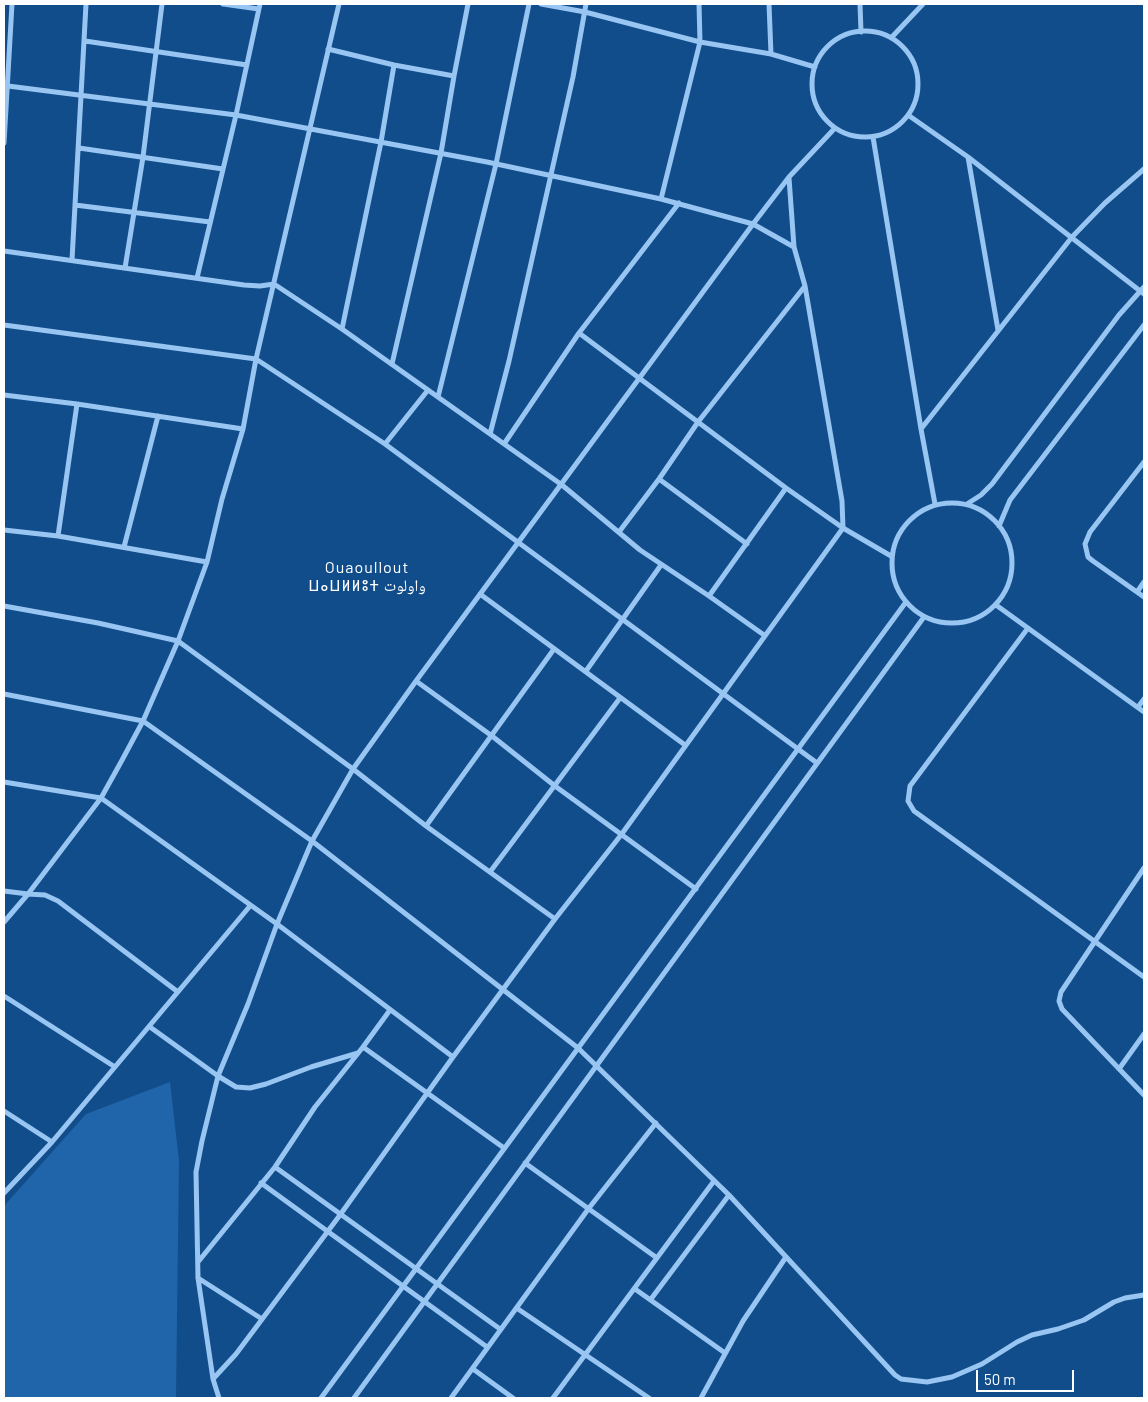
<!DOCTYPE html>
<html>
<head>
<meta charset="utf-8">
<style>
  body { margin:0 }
  #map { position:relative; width:1148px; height:1402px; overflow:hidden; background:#114d8b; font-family:Barlow,sans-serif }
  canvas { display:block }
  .frame { position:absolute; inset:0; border:5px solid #fff; pointer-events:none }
  .scale { position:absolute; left:976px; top:1370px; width:98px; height:22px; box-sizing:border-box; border:2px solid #fff; border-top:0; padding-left:6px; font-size:15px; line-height:18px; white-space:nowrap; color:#fff; -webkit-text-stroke:4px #114d8b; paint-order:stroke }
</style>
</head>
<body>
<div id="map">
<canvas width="1148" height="1402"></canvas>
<div class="frame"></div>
<div class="scale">50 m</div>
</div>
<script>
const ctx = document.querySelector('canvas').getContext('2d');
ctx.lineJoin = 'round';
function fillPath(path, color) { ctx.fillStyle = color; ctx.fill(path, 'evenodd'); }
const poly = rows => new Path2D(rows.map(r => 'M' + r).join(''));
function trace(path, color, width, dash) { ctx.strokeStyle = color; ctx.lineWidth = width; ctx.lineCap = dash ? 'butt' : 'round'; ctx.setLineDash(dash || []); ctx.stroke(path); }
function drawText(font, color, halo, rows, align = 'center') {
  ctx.font = font + ' Barlow,"Noto Naskh Arabic","Noto Sans Tifinagh",sans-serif'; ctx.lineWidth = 4; ctx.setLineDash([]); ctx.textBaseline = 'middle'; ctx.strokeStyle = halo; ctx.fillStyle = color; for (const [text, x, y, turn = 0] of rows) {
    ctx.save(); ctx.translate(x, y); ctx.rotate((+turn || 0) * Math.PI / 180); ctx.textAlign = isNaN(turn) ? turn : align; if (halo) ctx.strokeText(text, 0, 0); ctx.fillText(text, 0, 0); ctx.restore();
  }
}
fillPath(poly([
  [170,1082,179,1161,176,1398,4,1398,4,1206,86,1114]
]), '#2065a9');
trace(poly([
  [223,4,259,9],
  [541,4,585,12,700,42,771,54,815,67],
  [769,4,771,54],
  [860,4,861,32],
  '812 84a53 53 0 1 1 106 0a53 53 0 1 1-106 0Z',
  [891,38,923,4],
  [85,41,247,65],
  [328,49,394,65,454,76,468,4],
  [8,86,236,115,487,162,661,199,753,224,794,247],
  [908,115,968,157,1144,294],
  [873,137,921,429,935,504],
  [4,143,12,4],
  [79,148,223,169],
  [968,157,998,330],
  [661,199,700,42,699,4],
  [75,205,210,222],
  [4,251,244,285,260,286,274,284,342,329,562,485,640,550,709,596,764,635],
  [72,260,86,4],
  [125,268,143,157,162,4],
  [197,278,236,115,260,4],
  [4,325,256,359,385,444,817,763],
  [342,329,381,142,394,65],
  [579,333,786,488,843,528,891,556],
  [392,364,441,153,454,76],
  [4,395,77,404,243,429],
  [438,397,496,164,529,4],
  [921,429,1072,237,1105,203,1144,169],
  [490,434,509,361,573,77,586,4],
  [385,444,428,390],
  [504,444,579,333,679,203],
  [1144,462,1090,532,1085,544,1088,557,1093,561,1144,597],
  [659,479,747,544],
  '892 563a60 60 0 1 1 120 0a60 60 0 1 1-120 0Z',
  [967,504,981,495,992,484,1119,315,1144,287],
  [999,526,1010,500,1144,325],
  [4,530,58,536,207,562],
  [619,532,659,479,698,422,805,286],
  [58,536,77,404],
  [124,547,158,416],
  [1137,592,1144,582],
  [480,594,685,745],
  [709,596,786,488],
  [996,605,1144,712],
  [4,606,98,623,178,641,353,769,426,826,555,919],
  [1028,628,910,786,908,801,914,811,1144,977],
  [586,671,661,565],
  [416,681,492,736,555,786,696,889],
  [4,694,143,721,312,841,578,1048,729,1195,895,1375,901,1379,927,1382,952,1377,982,1364,1017,1342,1032,1335,1058,1329,1084,1320,1114,1302,1125,1298,1144,1295],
  [1138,707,1144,699],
  [4,782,101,798,277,924,453,1057],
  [426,826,554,649],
  [1144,868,1061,992,1059,1001,1062,1009,1144,1095],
  [490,872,620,698],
  [4,891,28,894,45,895,58,901,178,992],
  [4,922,28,894,101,798,121,762,143,721,178,641,207,562,222,499,243,429,256,359,339,4],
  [4,996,115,1067],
  [150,1027,218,1076,236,1087,250,1088,266,1084,311,1067,358,1053],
  [363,1047,504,1148],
  [1119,1069,1144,1034],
  [4,1111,52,1142],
  [525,1163,657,1258],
  [275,1167,500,1329],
  [261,1183,487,1347],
  [4,1193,52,1142,250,906],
  [198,1262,275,1167,315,1107,363,1047,390,1010],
  [198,1278,262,1319],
  [635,1289,725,1353],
  [651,1299,729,1195],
  [518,1309,649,1398],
  [473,1369,513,1398],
  [213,1379,236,1354,340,1215,453,1057,555,919,621,835,843,528,842,501,805,286,794,247,789,178],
  [219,1398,213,1379,198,1278,196,1172,202,1141,218,1076,248,1004,277,924,312,841,353,769,416,681,753,224,789,177,835,128],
  [321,1398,906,602],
  [354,1398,924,617],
  [451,1398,589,1208,656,1123],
  [553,1398,714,1181],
  [701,1398,743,1321,786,1257]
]), '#98c5f1', 5);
ctx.letterSpacing = '1px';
drawText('16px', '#fff', '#114d8b', [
  ["Ouaoullout",367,568],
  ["ⵡⴰⵡⵍⵍⵓⵜ واولوت",367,586]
]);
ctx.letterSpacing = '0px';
</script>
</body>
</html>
